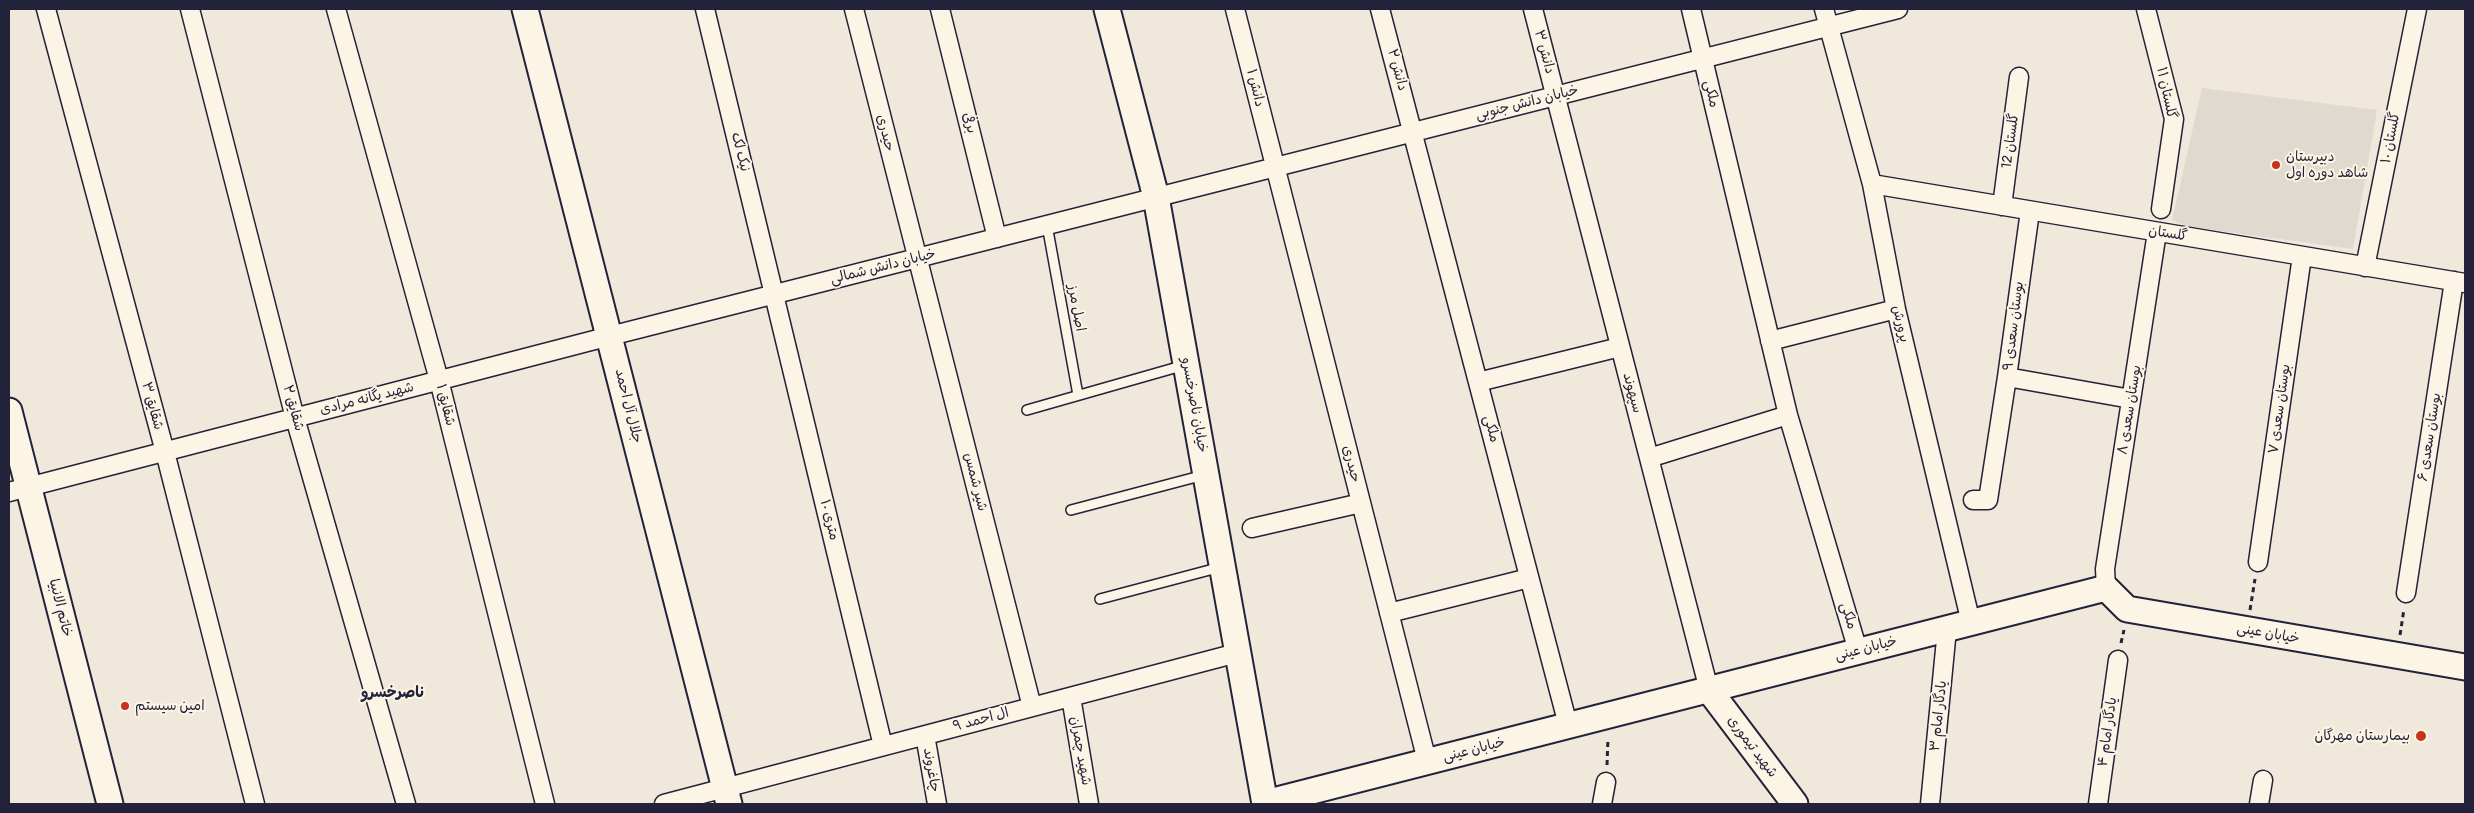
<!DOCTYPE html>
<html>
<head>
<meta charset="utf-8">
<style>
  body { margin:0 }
  #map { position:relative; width:2474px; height:813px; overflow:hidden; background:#efe8db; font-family:Pangolin,sans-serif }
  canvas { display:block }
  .frame { position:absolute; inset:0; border:10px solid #22223b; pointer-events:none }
</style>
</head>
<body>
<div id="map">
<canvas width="2474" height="813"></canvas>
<div class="frame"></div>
</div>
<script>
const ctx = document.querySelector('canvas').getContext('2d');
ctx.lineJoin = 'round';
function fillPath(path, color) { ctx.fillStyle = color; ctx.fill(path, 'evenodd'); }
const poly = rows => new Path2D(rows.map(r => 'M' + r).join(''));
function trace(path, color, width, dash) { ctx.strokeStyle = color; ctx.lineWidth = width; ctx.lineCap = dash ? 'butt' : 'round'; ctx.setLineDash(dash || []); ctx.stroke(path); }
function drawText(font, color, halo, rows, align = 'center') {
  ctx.font = font + ' Pangolin,"Playpen Sans Arabic",sans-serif'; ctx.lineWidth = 4; ctx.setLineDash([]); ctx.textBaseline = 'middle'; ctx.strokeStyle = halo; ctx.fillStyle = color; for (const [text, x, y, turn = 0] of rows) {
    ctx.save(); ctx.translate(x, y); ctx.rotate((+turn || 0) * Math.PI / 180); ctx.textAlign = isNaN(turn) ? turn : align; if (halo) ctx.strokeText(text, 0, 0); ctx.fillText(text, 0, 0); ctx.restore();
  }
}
fillPath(poly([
  [2202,88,2377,110,2353,249,2185,226,2172,220]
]), '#e0d9cf');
const lane = poly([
  [1047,225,1078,395],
  [1027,410,1185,365],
  [1071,510,1204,475],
  [1100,599,1221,567]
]);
const street = poly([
  [46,9,165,452,255,804],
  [190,9,295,418,406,804],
  [336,9,439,380,545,804],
  [705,9,883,746],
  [854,9,1032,707],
  [940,9,997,238],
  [1235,9,1427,761],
  [1380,9,1568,725],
  [1533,9,1709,690],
  [1691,9,1788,415,1858,651],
  [1824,9,1872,184,1896,309,1971,623],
  [2146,9,2174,119,2161,209],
  [1872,184,2465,283],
  [2002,206,2019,77],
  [2030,211,2007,377,2131,399],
  [2365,267,2417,9],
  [1770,341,1896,309],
  [1478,382,1620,347],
  [1649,458,1788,415],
  [9,492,610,336,1898,9],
  [1973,500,1988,500,2007,377],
  [1252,528,1361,503],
  [2258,562,2302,256],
  [2106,588,2105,569,2157,232],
  [2406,593,2454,281],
  [1389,613,1529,578],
  [1071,697,1089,804],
  [925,735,937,804],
  [664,804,1237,653],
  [1602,804,1606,782],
  [1930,804,1947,629],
  [2098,804,2118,660],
  [2259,804,2263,780]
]);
const secondary = poly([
  [525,9,729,804],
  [1107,9,1156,197,1265,804],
  [9,411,110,804],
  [1709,690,1795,804],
  [1265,803,2106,588,2127,609,2465,667]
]);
trace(lane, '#22223b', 12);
trace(street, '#22223b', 21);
trace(secondary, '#22223b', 29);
trace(poly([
  [2250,610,2255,579],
  [2400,635,2404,609],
  [2121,643,2124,630],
  [1607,765,1608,738]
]), '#22223b', 3, [5, 4]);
trace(lane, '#fcf5e5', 9);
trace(street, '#fcf5e5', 18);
trace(secondary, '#fcf5e5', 25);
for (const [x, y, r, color] of [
  [2276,165,5,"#c8321e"],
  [125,706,5,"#c8321e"],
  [2421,736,6,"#c8321e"]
]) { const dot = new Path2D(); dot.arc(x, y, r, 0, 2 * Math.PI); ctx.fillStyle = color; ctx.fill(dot); trace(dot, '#fcf5e5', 2); }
drawText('14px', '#22223b', '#fcf5e5', [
  ["دانش ۳",1544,52,75],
  ["دانش ۲",1397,70,75],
  ["دانش ۱",1255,88,76],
  ["گلستان ۱۱",2166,93,78],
  ["ملکی",1711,94,77],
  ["خیابان دانش جنوبی",1527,103,-14],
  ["برفی",969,123,76],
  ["حیدری",885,133,76],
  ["گلستان ۱۰",2391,138,-79],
  ["گلستان 12",2011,141,-82],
  ["نیک لک",740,152,76],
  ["گلستان",2168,234,9],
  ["خیابان دانش شمالی",883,267,-14],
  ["اصل مرز",1076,308,80],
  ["پرورش",1900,324,77],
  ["بوستان سعدی ۹",2014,326,-83],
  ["سپهوند",1632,393,75],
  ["شهید یگانه مرادی",367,399,-14],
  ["شقایق ۱",445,405,76],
  ["خیابان ناصرخسرو",1194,405,80],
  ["شقایق ۳",152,406,75],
  ["جلال آل احمد",628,406,76],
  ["شقایق ۲",293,408,75],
  ["بوستان سعدی ۷",2280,409,-82],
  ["بوستان سعدی ۸",2130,410,-81],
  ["ملکی",1491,429,75],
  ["بوستان سعدی ۶",2430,437,-81],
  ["حیدری",1351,464,76],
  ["شیر شمس",975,482,76],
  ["۱۰ متری",829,520,76],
  ["خاتم الانبیا",60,608,76],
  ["ملکی",1848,616,73],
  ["خیابان عینی",2268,634,10],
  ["خیابان عینی",1866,649,-14],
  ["یادگار امام ۳",1939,716,-84],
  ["ال احمد ۹",981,720,-15],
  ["یادگار امام ۴",2108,732,-82],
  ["شهید تیموری",1752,747,53],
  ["خیابان عینی",1474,750,-14],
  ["شهید چمران",1080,751,80],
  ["چاغروند",931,770,80]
]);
drawText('14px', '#22223b', '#fcf5e5', [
  ["دبیرستان",2286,157],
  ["شاهد دوره اول",2286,173],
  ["امین سیستم",135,706],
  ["بیمارستان مهرگان",2410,736,"right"]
], 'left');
drawText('bold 15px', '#22223b', '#fcf5e5', [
  ["ناصرخسرو",393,693]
]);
</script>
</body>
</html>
